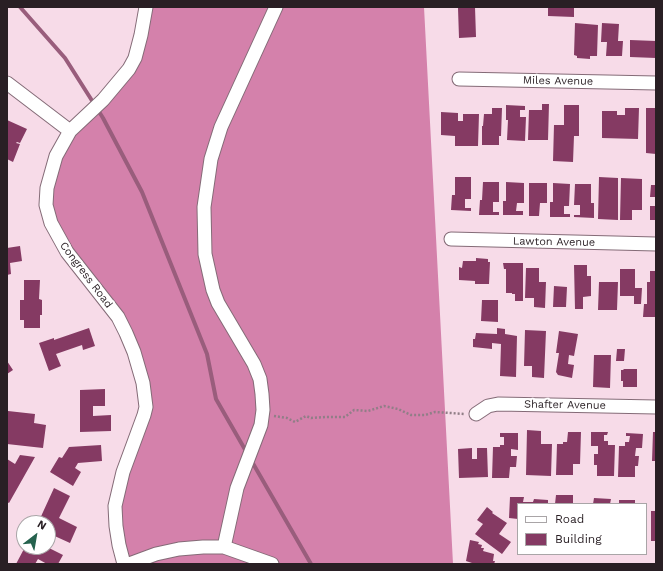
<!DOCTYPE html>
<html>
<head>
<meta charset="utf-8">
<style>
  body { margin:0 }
  #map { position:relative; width:663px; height:571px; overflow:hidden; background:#f7dbe8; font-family:"Work Sans",sans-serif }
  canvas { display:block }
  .frame { position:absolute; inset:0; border:8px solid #291f24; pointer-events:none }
  .legend { position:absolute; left:517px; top:503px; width:130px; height:52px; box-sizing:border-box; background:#fff; border:1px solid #a9a5a7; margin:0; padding:5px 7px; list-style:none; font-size:12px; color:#291f24 }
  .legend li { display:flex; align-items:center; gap:8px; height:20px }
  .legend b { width:20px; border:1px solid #a9a5a7 }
  .north { position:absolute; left:16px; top:515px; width:40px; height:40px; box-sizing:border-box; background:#fff; border:1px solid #a9a5a7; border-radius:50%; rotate:31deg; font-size:11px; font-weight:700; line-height:16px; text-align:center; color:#291f24 }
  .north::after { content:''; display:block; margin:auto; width:14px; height:18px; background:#25624e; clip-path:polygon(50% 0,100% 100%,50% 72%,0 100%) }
</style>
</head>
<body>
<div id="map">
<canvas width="663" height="571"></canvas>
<div class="frame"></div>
<ul class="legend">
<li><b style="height:5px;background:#fff"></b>Road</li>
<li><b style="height:11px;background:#853a63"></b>Building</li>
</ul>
<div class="north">N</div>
</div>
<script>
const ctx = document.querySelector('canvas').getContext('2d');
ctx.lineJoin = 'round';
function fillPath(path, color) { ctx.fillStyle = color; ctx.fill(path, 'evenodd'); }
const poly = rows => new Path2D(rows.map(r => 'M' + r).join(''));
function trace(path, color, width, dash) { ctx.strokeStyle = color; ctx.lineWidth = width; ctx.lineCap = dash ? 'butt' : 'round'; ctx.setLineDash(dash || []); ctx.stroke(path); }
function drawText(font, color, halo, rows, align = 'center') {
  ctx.font = font + ' "Work Sans",sans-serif'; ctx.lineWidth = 4; ctx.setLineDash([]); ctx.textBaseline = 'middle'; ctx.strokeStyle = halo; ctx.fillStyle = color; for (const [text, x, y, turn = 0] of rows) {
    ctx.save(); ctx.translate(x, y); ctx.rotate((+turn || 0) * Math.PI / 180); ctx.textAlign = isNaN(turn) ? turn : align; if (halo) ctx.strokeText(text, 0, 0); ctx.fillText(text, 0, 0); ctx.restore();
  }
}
fillPath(poly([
  [146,7,424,7,453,564,124,564,116,526,144,415,134,352,67,252,46,205,56,156,129,69]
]), '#d481ab');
trace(poly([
  [20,7,65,58,103,118,142,192,207,354,216,399,247,453],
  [251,460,311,564]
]), '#995d7c', 4);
fillPath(poly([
  [475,7,476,37,459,38,458,8],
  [548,7,574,7,574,17,548,16],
  [575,23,598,25,597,56,590,56,590,59,577,58,577,56,574,55],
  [602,23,619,24,618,41,623,41,622,56,606,56,607,42,601,42],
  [630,40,656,41,656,58,630,57],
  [542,104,549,104,548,140,528,140,529,110,542,110],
  [506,105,525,106,525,110,520,110,520,117,526,117,525,141,507,140,508,120,506,120],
  [564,105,579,105,579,136,574,136,573,162,553,161,554,125,564,125],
  [492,108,502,108,501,136,499,136,499,145,482,145,482,126,483,126,484,114,492,114],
  [625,108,639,108,638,139,602,138,602,111,617,111,617,115,625,115],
  [646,108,656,108,656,154,646,153],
  [441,112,458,113,458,121,463,121,463,114,479,114,478,146,455,146,455,136,441,135],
  [7,120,27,129,20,143,17,142,16,143,20,144,13,162,7,159],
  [455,177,471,177,471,199,465,199,465,208,471,208,471,211,451,210,452,195,455,195],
  [599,177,618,178,618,220,598,219],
  [621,178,642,179,642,210,632,210,632,220,620,220],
  [483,182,499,182,499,202,493,202,493,212,499,212,499,215,479,215,480,200,482,200],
  [506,182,524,183,524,203,517,203,516,211,523,211,523,215,503,215,503,201,506,201],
  [529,183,547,183,547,203,540,203,539,216,529,216],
  [553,183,570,184,569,206,564,206,564,214,570,214,570,217,550,217,550,202,553,202],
  [575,184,591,184,591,203,594,203,594,218,574,217,574,215,580,215,580,205,574,205],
  [651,185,656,185,656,197,650,197],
  [650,206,656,206,656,220,650,220],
  [20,246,22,261,10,263,11,274,7,275,7,248],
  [476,258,488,259,488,262,490,262,489,284,475,284,475,281,459,280,459,267,462,268,463,261,476,261],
  [503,263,523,263,523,301,515,301,515,294,512,294,512,293,506,293,506,269,504,269],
  [574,265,587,265,587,276,591,276,591,296,583,297,583,309,575,309],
  [526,268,539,268,539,282,546,282,545,308,534,307,534,298,525,298],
  [620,269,635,269,635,288,642,288,641,304,634,304,634,296,620,296],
  [650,271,656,271,656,317,643,317,644,304,647,304,647,282,650,282],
  [24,280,40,280,39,299,42,300,42,315,40,315,40,328,24,328,24,320,20,320,20,300,24,300],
  [599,282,618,282,617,310,598,310],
  [554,286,567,287,566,307,553,307],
  [482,300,498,300,498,322,481,321],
  [89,328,95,346,83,350,82,345,56,354,61,366,49,371,39,343,54,338,54,340],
  [497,328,505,329,505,334,517,336,516,377,500,376,501,344,492,343,492,349,473,347,473,339,475,339,476,333,497,334],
  [525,330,546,331,544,378,532,377,532,366,524,366],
  [559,331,578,334,574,356,569,355,568,364,574,365,572,378,558,375,556,372,559,353,556,353],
  [617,349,625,349,624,361,616,361],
  [594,355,611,355,610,388,593,387],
  [7,361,13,370,7,374],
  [624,369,637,369,637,387,623,387,623,381,621,381,621,370,623,370],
  [105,389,105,406,93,406,93,416,111,415,111,431,80,432,80,390],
  [8,411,35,414,34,423,46,425,43,448,7,444],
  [527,430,541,431,541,444,552,444,551,476,526,475],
  [568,432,581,432,580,464,573,464,573,475,556,475,557,444,563,444,563,442,567,442],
  [591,432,608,432,607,435,604,435,604,441,608,441,608,445,615,445,614,476,597,476,597,465,594,465,594,454,598,454,598,446,591,446],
  [653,432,656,432,656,461,652,461],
  [500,433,518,433,518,450,511,449,511,456,517,456,516,467,510,467,509,478,492,478,493,447,500,447,500,445,504,445,504,437,500,437],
  [626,433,643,434,642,448,636,448,635,456,639,456,638,466,635,466,635,477,618,477,619,446,625,446,625,442,629,442,630,436,626,436],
  [101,445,102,461,78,463,75,468,81,472,73,486,50,472,59,457,62,458,69,447],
  [472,448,472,459,477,459,477,448,487,448,488,477,459,478,458,449],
  [20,455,35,457,9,503,7,502,7,459,15,464],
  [54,488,70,496,59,518,77,527,70,543,48,533,48,523,38,523],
  [556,495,573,495,573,504,555,504],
  [510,497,524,497,523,502,533,502,534,499,548,500,548,504,518,504,518,519,509,518],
  [594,498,611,499,610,504,593,504],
  [619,500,635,500,635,504,619,504],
  [487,507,493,512,492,513,507,523,499,534,511,542,502,554,475,534,483,524,477,520],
  [651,511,656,511,656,541,651,541],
  [470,540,479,542,478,544,482,545,481,548,484,548,483,551,494,554,493,561,495,561,494,564,471,564,472,563,466,561],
  [25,547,47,547,63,555,58,564,47,564,38,559,35,564,16,564]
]), '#853a63');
const street = poly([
  [459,79,656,83],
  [7,83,70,131],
  [451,239,656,244],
  [476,414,488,406,498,404,656,407],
  [224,547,237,488,261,425,263,410,262,394,260,379,254,364,218,303,213,290,205,254,204,207,211,159,221,127,276,7],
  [124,564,119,545,116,526,115,506,123,472,144,415,146,407,143,383,134,352,126,333,118,317,67,252,51,223,46,205,47,188,56,156,70,131,103,100,129,69,135,58,141,35,146,7],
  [129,564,156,554,179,549,203,547,224,547,272,564]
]);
trace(street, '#846b77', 15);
trace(poly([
  [274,416,287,418,295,422,306,416,311,418,326,417,345,417,354,410,368,411,384,406,398,409,411,415,425,415,435,412,465,414]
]), '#917e87', 2.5, [2, 2]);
trace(street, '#fff', 13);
drawText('11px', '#291f24', '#fff', [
  ["Miles Avenue",558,81,1],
  ["Lawton Avenue",554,242,1],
  ["Congress Road",86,275,53],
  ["Shafter Avenue",565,405,1]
]);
</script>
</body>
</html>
